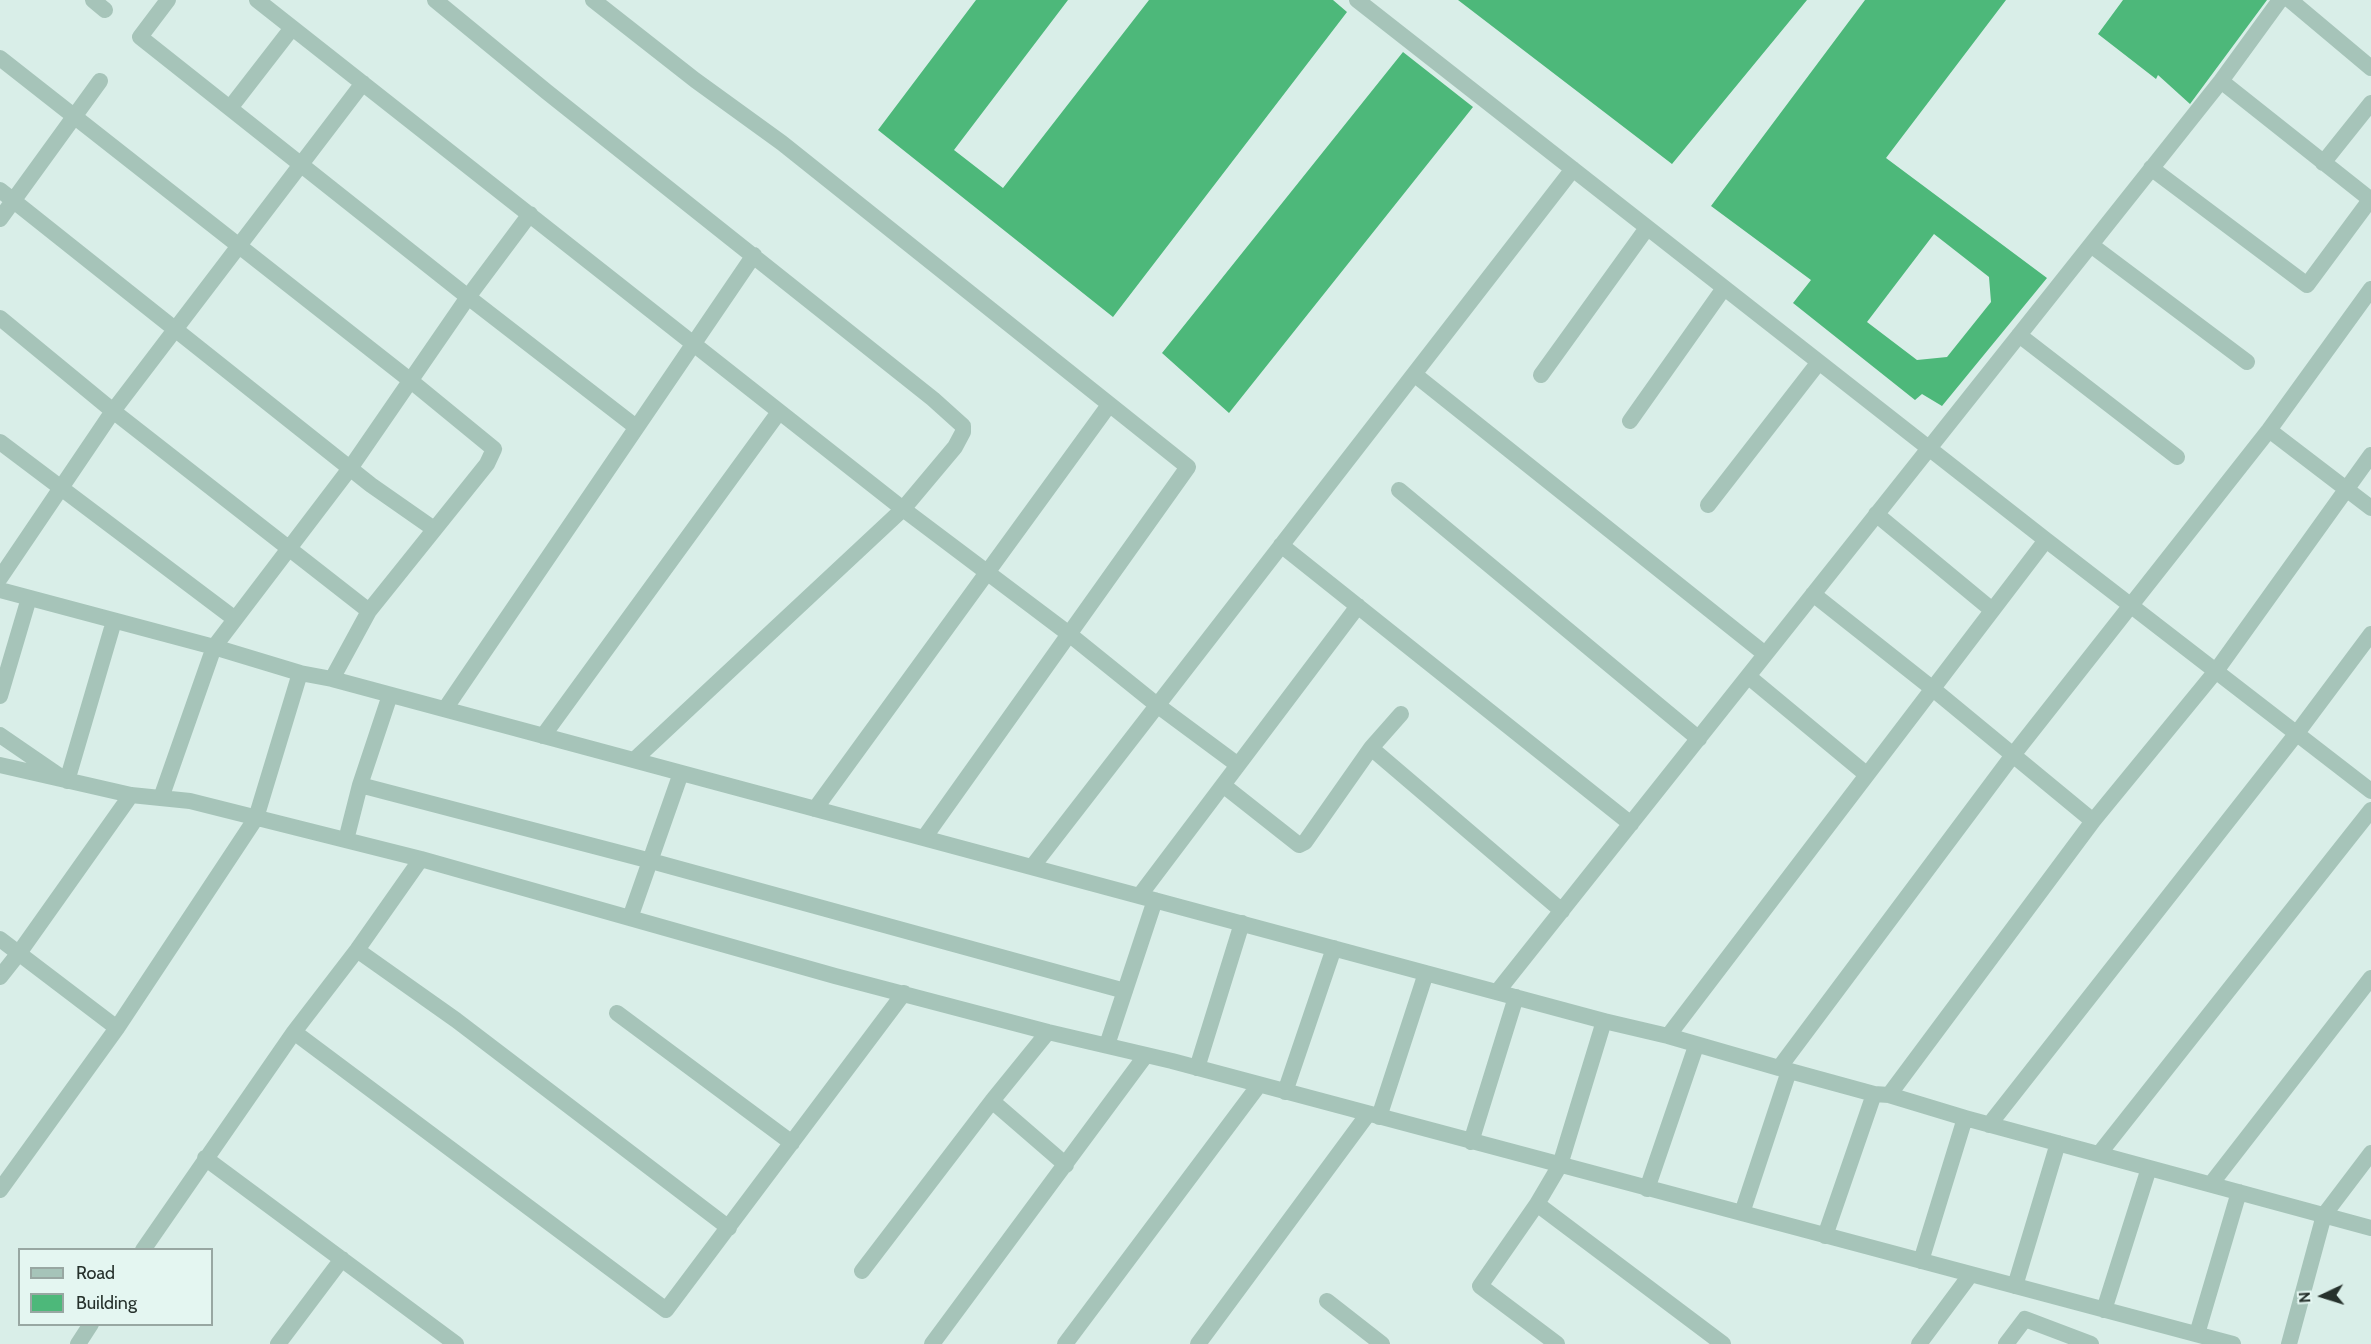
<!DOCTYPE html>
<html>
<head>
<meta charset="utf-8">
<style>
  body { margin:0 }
  #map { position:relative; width:2371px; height:1344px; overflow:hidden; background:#d9eee8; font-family:Cabin,sans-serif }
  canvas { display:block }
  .legend { position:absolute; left:18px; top:1248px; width:195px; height:78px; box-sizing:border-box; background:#e4f6f1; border:2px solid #98a7a2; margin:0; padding:8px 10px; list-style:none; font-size:18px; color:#26312c }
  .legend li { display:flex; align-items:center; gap:12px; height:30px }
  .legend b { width:30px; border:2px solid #98a7a2 }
  .north { position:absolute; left:2293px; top:1266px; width:60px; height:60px; -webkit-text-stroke:4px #e4f6f1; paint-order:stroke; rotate:266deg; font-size:16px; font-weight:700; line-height:24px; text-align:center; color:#26312c }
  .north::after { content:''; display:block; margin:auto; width:21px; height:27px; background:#26312c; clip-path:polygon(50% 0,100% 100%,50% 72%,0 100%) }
</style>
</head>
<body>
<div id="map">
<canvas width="2371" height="1344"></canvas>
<ul class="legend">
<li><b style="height:8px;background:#a6c4b9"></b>Road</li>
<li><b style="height:16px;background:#4db87a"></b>Building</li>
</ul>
<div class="north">N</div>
</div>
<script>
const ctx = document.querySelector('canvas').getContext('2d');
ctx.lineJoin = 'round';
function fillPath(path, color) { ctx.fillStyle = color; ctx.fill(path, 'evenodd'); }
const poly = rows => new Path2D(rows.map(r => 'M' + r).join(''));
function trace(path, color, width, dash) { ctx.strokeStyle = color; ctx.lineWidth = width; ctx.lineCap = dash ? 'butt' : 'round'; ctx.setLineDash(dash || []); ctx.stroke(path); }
fillPath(poly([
  [976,0,1068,0,954,150,1003,188,1149,0,1333,0,1347,12,1113,317,878,130],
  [1458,0,1807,0,1672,164],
  [1865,0,2006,0,1886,158,2047,278,1942,406,1922,394,1915,400,1793,303,1811,280,1711,206],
  [1934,234,1989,277,1991,302,1947,357,1917,360,1867,322],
  [2123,0,2267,0,2190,104,2158,75,2156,79,2098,34],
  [1403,52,1473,107,1229,413,1162,353]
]), '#4db87a');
trace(poly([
  [93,0,105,10],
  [168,0,140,37,468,297,636,427],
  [257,0,903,509,1069,634,1157,705,1238,765],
  [435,0,547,92,933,399,963,426,963,432,955,447,903,509,634,760],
  [593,0,695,80,782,143,1188,467,924,838],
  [1357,0,2046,540,2371,791],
  [2290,0,2371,68],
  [0,58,411,381,494,449,487,464,369,611,332,679],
  [2221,81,2371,200],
  [363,83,113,411,369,611],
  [230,108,292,28],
  [2323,163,2371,103],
  [2151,168,2307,285,2370,200],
  [0,190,371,485,434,529],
  [0,219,100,81],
  [2091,245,2247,362],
  [0,318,113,411,0,578],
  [2019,335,2177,457],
  [1414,374,1765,654],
  [1541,375,1647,228],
  [1630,421,1724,288],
  [2269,430,2371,508],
  [0,442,235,619],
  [1399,490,1699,739],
  [1708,505,1819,362],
  [1876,514,1992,610],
  [1281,545,1631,824],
  [0,590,214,647,300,673,332,679,1604,1021,1668,1036,1779,1068,1874,1094,1889,1095,1965,1118,2371,1228],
  [1813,594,1933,689,2093,821],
  [1749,677,1866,774],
  [390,695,360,785,651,861,1125,991],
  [0,696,29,598],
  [445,709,754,255],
  [0,735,67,781,114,621],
  [543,736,779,412],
  [1371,748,1401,714],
  [0,765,131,795,190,801,421,859,835,976,1048,1032,1172,1061,2233,1344],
  [1223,785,1299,845,1305,842,1371,748,1562,911],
  [161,798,214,647,351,467,468,297,530,214],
  [815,809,1109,405],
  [346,840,360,785],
  [1032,867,1573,169],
  [1140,895,1358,606],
  [630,918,681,773],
  [0,939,117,1028],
  [357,950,456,1020,729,1228],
  [0,977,19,953,131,795],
  [1497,992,2221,81,2280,0],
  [617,1013,792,1143],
  [294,1032,666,1310,904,993],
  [1668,1036,2046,540],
  [1107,1045,1155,900],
  [1197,1068,1242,923],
  [1779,1068,2013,755,2269,430,2371,289],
  [1285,1092,1334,948],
  [1889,1095,2093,821,2216,671,2371,455],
  [992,1101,1066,1165],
  [1379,1117,1426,973],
  [1989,1125,2297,733,2371,634],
  [1471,1142,1516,997],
  [2099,1154,2371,810],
  [205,1158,456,1344],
  [2211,1184,2371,978],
  [1647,1189,1696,1046],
  [0,1190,117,1028,256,818,300,673],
  [1537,1204,1723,1344],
  [1742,1213,1789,1071],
  [1825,1236,1874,1094],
  [143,1250,294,1032,357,950,421,859],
  [1921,1261,1965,1118],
  [862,1271,992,1101,1048,1032],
  [2015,1286,2058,1143],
  [1327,1301,1382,1344],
  [2104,1310,2149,1168],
  [2197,1334,2239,1192],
  [78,1344,91,1324],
  [278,1344,342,1259],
  [932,1344,1146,1055],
  [1065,1344,1259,1085],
  [1198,1344,1368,1114],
  [1557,1344,1480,1286,1537,1204,1560,1165,1604,1021],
  [1919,1344,1971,1274],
  [2006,1344,2025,1319,2091,1344],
  [2289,1344,2324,1215,2371,1153]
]), '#a6c4b9', 16);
</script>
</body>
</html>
